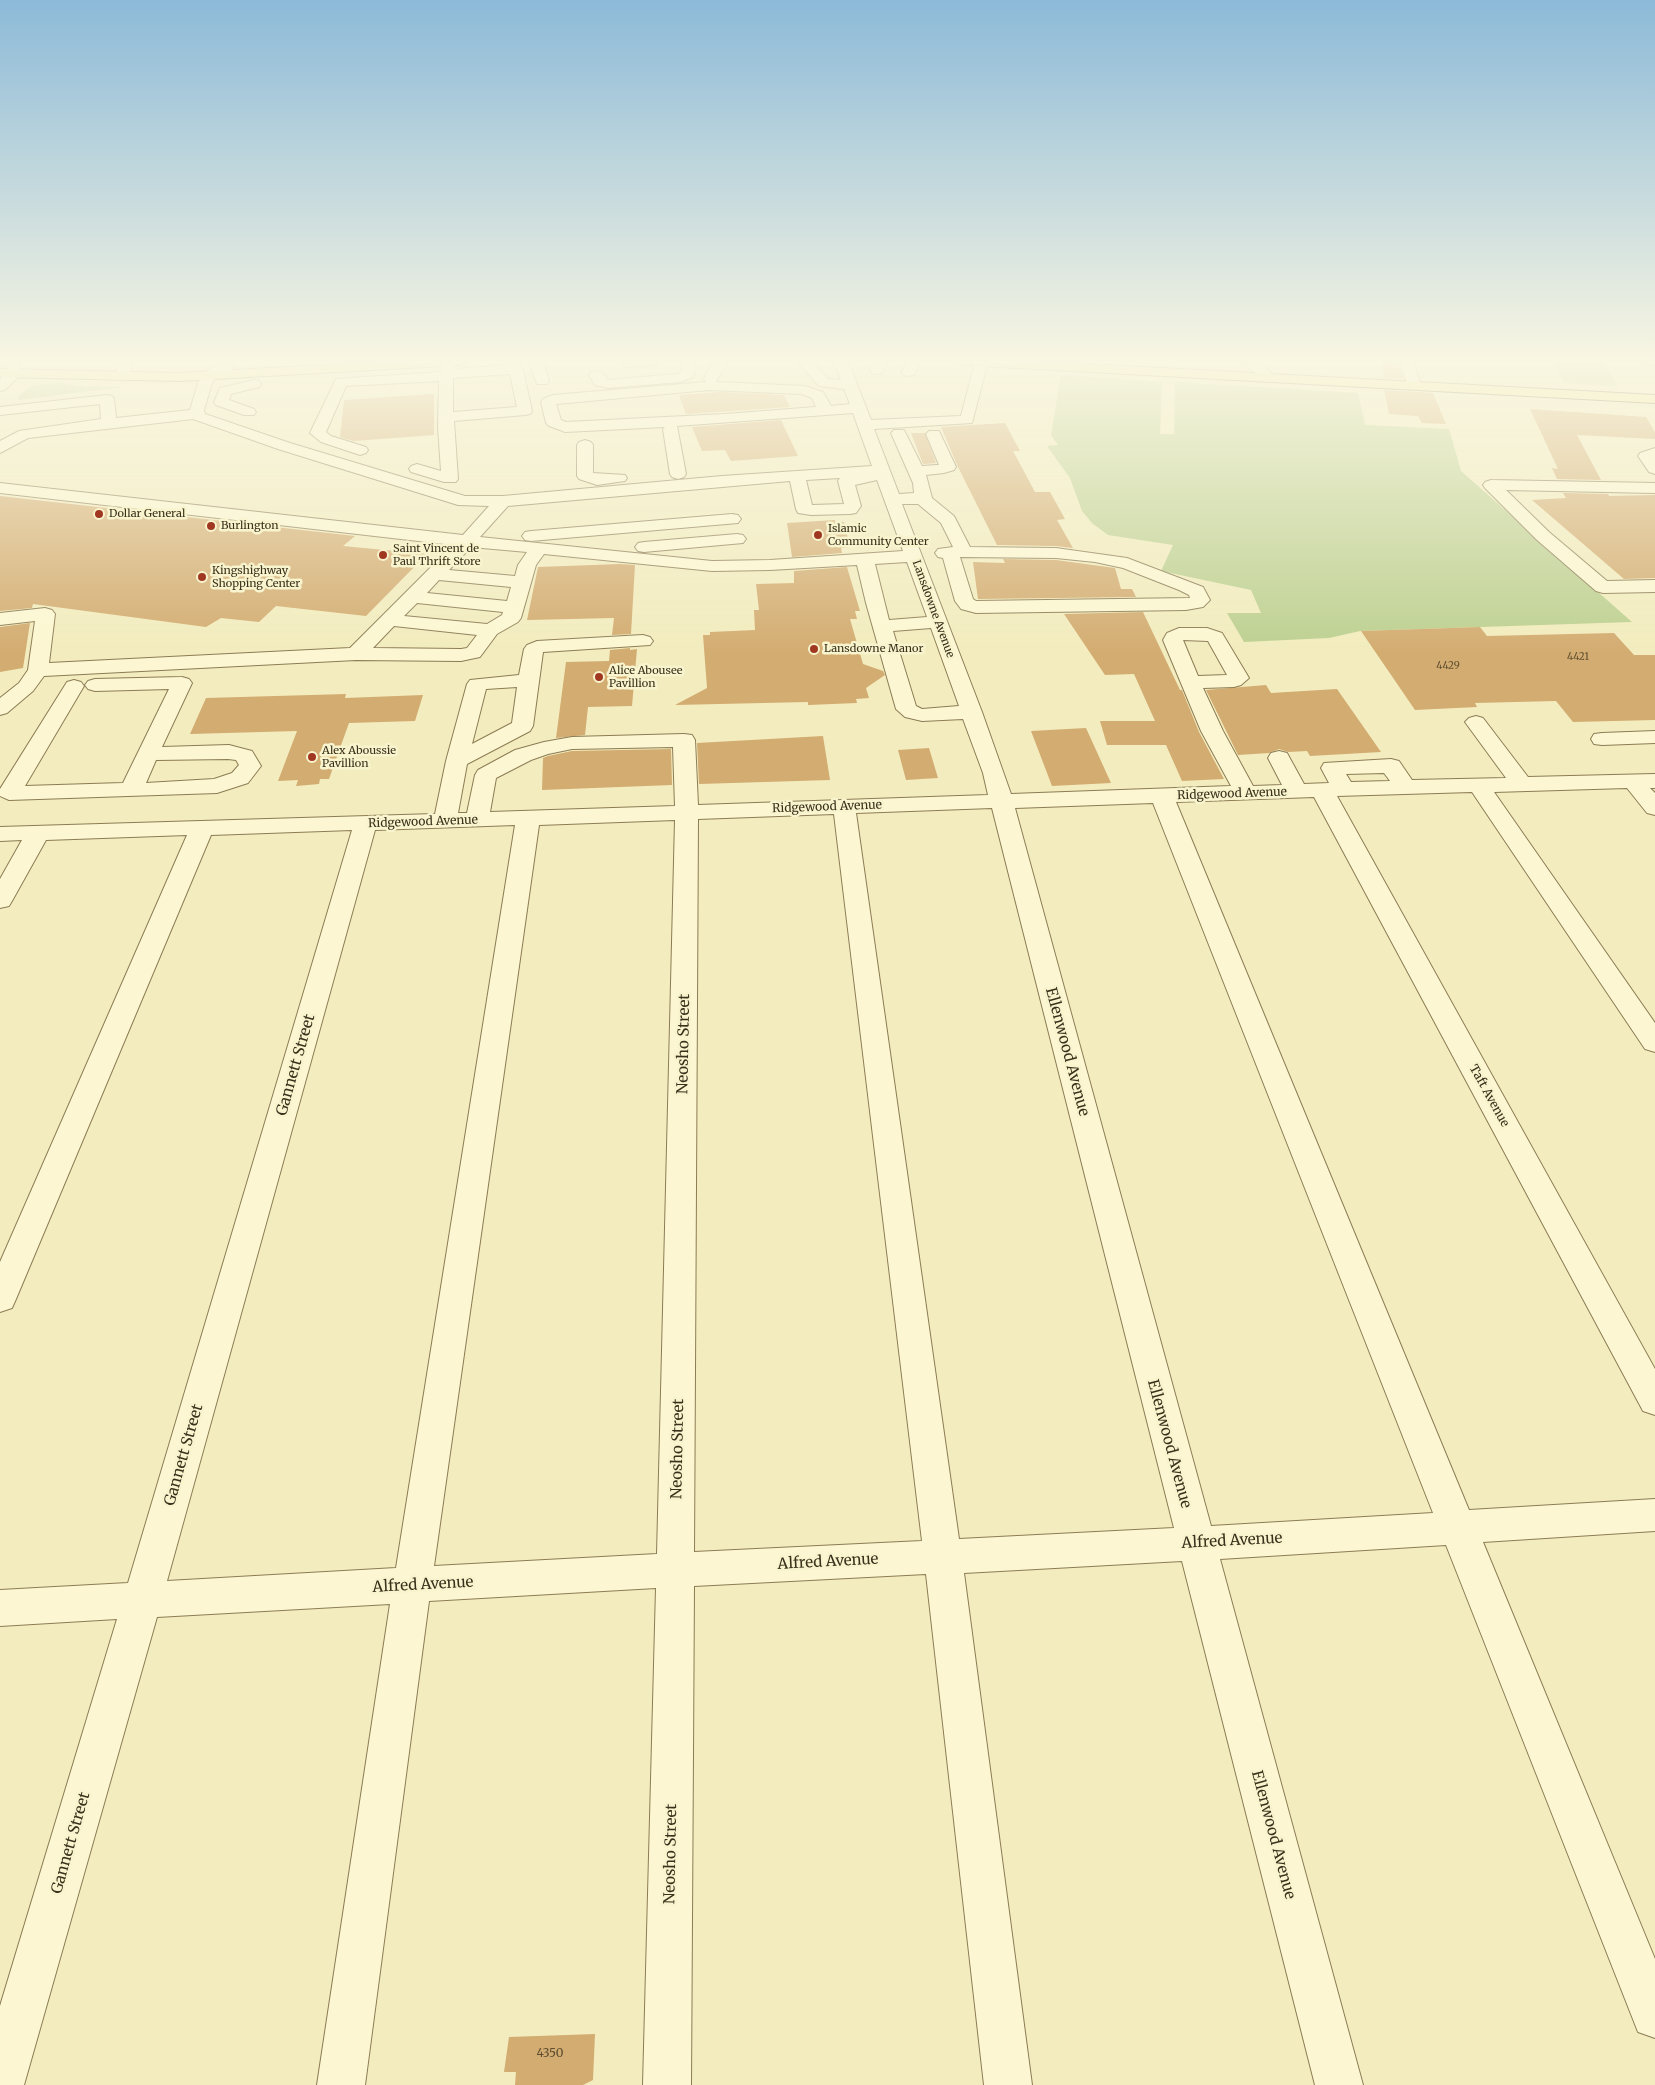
<!DOCTYPE html>
<html>
<head>
<meta charset="utf-8">
<style>
  body { margin:0 }
  canvas { display:block; background:#f2ecbe }
</style>
</head>
<body>
<canvas width="1655" height="2085"></canvas>
<script>
const ctx = document.querySelector('canvas').getContext('2d');
ctx.lineJoin = 'round';
function fillPath(path, color) { ctx.fillStyle = color; ctx.fill(path, 'evenodd'); }
const poly = rows => new Path2D(rows.map(r => 'M' + r).join(''));
function trace(path, color, width, dash) { ctx.strokeStyle = color; ctx.lineWidth = width; ctx.lineCap = dash ? 'butt' : 'round'; ctx.setLineDash(dash || []); ctx.stroke(path); }
function drawText(font, color, halo, rows, align = 'center') {
  ctx.font = font + ' Merriweather,serif'; ctx.lineWidth = 5; ctx.setLineDash([]); ctx.textBaseline = 'middle'; ctx.strokeStyle = halo; ctx.fillStyle = color; for (const [text, x, y, turn = 0] of rows) {
    ctx.save(); ctx.translate(x, y); ctx.rotate((+turn || 0) * Math.PI / 180); ctx.textAlign = isNaN(turn) ? turn : align; if (halo) ctx.strokeText(text, 0, 0); ctx.fillText(text, 0, 0); ctx.restore();
  }
}
fillPath(poly([
  [1552,361,1603,361,1618,386,1564,383],
  [1061,375,1162,382,1160,434,1174,434,1175,382,1358,393,1365,425,1449,429,1461,471,1632,622,1360,631,1329,638,1244,642,1227,613,1261,613,1251,590,1161,571,1173,545,1108,535,1092,523,1082,511,1070,478,1047,446,1058,445,1051,435],
  [58,383,78,386,124,387,18,400,18,397,27,389,36,385]
]), '#bdd091');
fillPath(poly([
  [1382,362,1398,363,1404,379,1383,378],
  [1384,390,1433,393,1446,424,1422,423,1418,416,1389,414],
  [720,392,784,395,790,407,686,414,679,395],
  [434,394,434,435,353,441,340,437,344,400],
  [1530,409,1646,417,1655,432,1655,439,1577,435,1601,480,1557,479,1552,468,1558,469],
  [781,420,798,456,731,461,725,450,702,451,692,427],
  [1005,423,1020,451,1013,451,1035,492,1050,492,1065,519,1057,520,1073,548,1056,546,997,545,957,465,941,427],
  [911,433,925,433,936,463,923,464],
  [1563,493,1608,494,1609,496,1655,495,1655,578,1624,579,1532,500,1566,498],
  [0,496,355,536,343,546,427,554,366,616,276,606,259,622,221,618,206,627,33,604,32,608,0,611],
  [835,520,835,523,844,522,850,547,841,548,842,553,792,557,787,523],
  [1003,559,1056,560,1115,568,1121,589,1132,589,1136,597,978,599,973,562,1005,563],
  [620,564,635,565,631,634,612,635,614,618,527,620,538,567],
  [847,567,860,611,855,611,857,619,850,619,863,664,883,671,885,675,866,688,869,698,856,699,857,703,808,705,808,702,675,705,707,688,703,635,710,635,710,632,755,630,754,610,759,610,756,584,794,583,794,571],
  [1143,612,1180,690,1182,690,1199,732,1224,779,1182,781,1166,745,1107,745,1100,721,1155,721,1134,674,1105,675,1064,614],
  [30,623,23,668,0,672,0,627],
  [1480,627,1487,636,1614,633,1634,655,1655,655,1655,720,1573,722,1556,701,1475,703,1477,707,1415,710,1361,631],
  [630,648,630,650,637,649,632,706,588,707,585,735,556,738,566,662,609,661,610,650],
  [1266,685,1271,693,1337,689,1381,752,1310,756,1307,751,1288,752,1279,749,1269,753,1238,755,1206,690],
  [346,694,345,698,423,695,415,721,349,723,329,779,320,779,319,784,296,786,298,780,278,781,297,731,190,734,206,698],
  [1086,728,1111,783,1052,786,1031,731],
  [823,736,830,780,699,784,697,743],
  [929,748,938,778,906,780,898,750],
  [671,749,672,785,542,790,543,758,548,756,572,751],
  [595,2034,593,2080,583,2085,515,2085,516,2072,504,2072,509,2037]
]), '#d3ac71');
const minor = poly([
  [8,361,22,361,20,366,22,373,5,390,0,391,0,379,8,372,6,366,8,361],
  [120,361,134,361,128,376,126,379,121,380,116,379,114,376,120,361],
  [222,361,236,361,231,371,216,377,212,383,204,410,205,414,290,443,465,496,503,496,722,476,872,466,853,413,677,426,686,474,684,477,678,479,672,477,670,474,663,429,665,427,565,432,560,430,549,426,546,423,541,402,543,399,553,395,706,382,704,379,713,361,727,361,716,382,805,386,823,392,831,406,850,404,844,389,819,386,797,361,811,361,828,379,841,380,834,361,848,361,871,420,961,416,975,362,988,361,972,423,874,429,899,494,914,493,913,483,891,433,894,430,904,430,922,466,937,465,939,465,926,434,929,431,939,431,956,467,954,470,944,473,926,475,932,498,954,516,970,547,1056,548,1127,558,1203,587,1210,600,1203,607,1186,610,976,613,961,609,955,601,943,558,938,557,935,553,938,549,953,547,941,523,918,504,902,504,982,712,1011,794,1231,786,1201,731,1163,640,1167,633,1179,628,1207,628,1222,633,1249,678,1241,685,1234,687,1203,688,1223,731,1253,786,1282,785,1268,758,1271,753,1279,751,1287,753,1304,784,1329,783,1321,768,1324,763,1391,759,1399,761,1412,780,1506,778,1465,722,1469,718,1476,716,1483,718,1528,777,1655,774,1655,788,1650,788,1655,793,1655,815,1647,813,1627,788,1494,792,1655,1023,1655,1052,1645,1049,1472,792,1337,796,1655,1369,1655,1415,1643,1411,1314,797,1176,802,1469,1510,1655,1499,1655,1531,1483,1542,1655,1959,1655,2038,1638,2032,1446,1545,1220,1559,1363,2085,1315,2085,1182,1561,964,1573,1032,2085,984,2085,926,1574,694,1586,691,2085,643,2085,656,1588,429,1601,365,2085,317,2085,390,1604,157,1617,24,2085,0,2085,0,2006,117,1619,0,1626,0,1590,128,1583,352,830,211,835,16,1299,12,1308,0,1312,0,1262,187,835,46,840,12,901,9,906,0,908,0,879,22,840,0,841,0,827,435,814,446,761,467,684,470,680,519,675,524,649,527,645,537,641,643,635,650,637,653,641,650,645,543,652,533,726,530,731,467,764,458,813,467,813,475,775,478,770,515,750,544,742,572,737,684,734,692,735,695,740,698,805,988,795,983,773,963,719,922,721,905,717,896,709,866,603,857,565,770,570,712,571,544,554,536,565,521,618,518,622,497,634,480,657,461,661,356,660,44,676,33,691,7,713,0,715,0,698,19,683,28,670,35,621,0,625,0,613,45,608,52,610,55,614,49,663,350,648,453,545,0,493,0,483,463,535,489,506,458,505,278,449,193,419,28,438,0,453,0,441,19,431,101,419,100,404,0,415,0,407,107,395,112,396,114,399,116,418,190,410,198,383,206,371,220,365,222,361],
  [709,390,802,394,812,398,816,407,725,414,566,422,561,420,556,404,709,390],
  [840,478,838,481,844,504,812,505,806,480,840,478],
  [877,480,903,551,770,560,712,561,480,537,508,506,790,481,796,509,798,513,811,515,850,514,856,513,861,506,855,485,877,480],
  [471,547,527,552,518,565,515,576,449,570,471,547],
  [960,557,1056,558,1095,562,1123,568,1179,590,1189,595,1190,598,976,601,973,599,960,557],
  [907,562,927,617,889,620,875,564,907,562],
  [439,580,511,587,507,601,427,593,439,580],
  [417,603,503,612,502,615,487,624,404,616,417,603],
  [394,626,477,635,467,648,461,649,373,648,394,626],
  [931,628,959,706,922,709,916,706,893,631,931,628],
  [1183,640,1208,641,1227,675,1198,676,1183,640],
  [517,687,512,723,472,744,486,689,517,687],
  [673,747,675,806,490,812,496,778,531,760,548,754,572,749,673,747],
  [1384,773,1390,781,1351,782,1346,774,1384,773],
  [1153,803,1433,1513,1211,1526,1015,808,1153,803],
  [992,808,1174,1528,959,1539,856,813,992,808],
  [834,814,922,1541,694,1552,698,819,834,814],
  [675,820,657,1554,434,1566,539,825,675,820],
  [515,825,396,1568,167,1581,375,830,515,825],
  [326,361,340,361,337,372,327,372,325,369,326,361],
  [442,361,456,361,454,369,508,365,507,361,521,361,532,411,530,414,525,415,454,421,458,479,456,482,444,482,411,472,409,469,411,466,417,464,441,471,438,427,439,381,346,386,326,432,331,436,366,447,368,450,366,453,360,455,321,442,310,433,336,379,440,372,442,361],
  [510,374,517,407,453,412,453,378,510,374],
  [529,361,543,361,549,381,547,384,537,384,529,361],
  [623,361,661,361,654,365,628,367,623,366,621,363,623,361],
  [679,361,693,361,696,368,693,377,681,382,608,388,595,385,589,375,591,372,596,371,601,372,608,380,678,374,681,372,682,368,679,361],
  [874,361,888,361,882,373,877,374,872,373,870,370,874,361],
  [907,361,921,361,914,375,909,376,904,375,902,372,907,361],
  [1242,361,1257,361,1277,378,1275,381,1265,381,1242,361],
  [1399,361,1413,361,1421,386,1419,389,1409,389,1399,361],
  [1642,361,1655,361,1655,365,1644,364,1642,361],
  [254,380,259,381,261,384,259,387,231,394,229,400,254,409,256,412,254,415,244,415,216,405,214,402,220,388,254,380],
  [585,440,591,442,593,445,593,473,625,475,627,478,625,481,597,485,579,479,577,476,577,445,579,442,585,440],
  [1655,448,1655,474,1649,472,1638,456,1640,453,1655,448],
  [1491,480,1655,483,1655,493,1506,490,1549,532,1607,581,1655,580,1655,592,1603,593,1596,591,1537,540,1485,488,1483,485,1485,482,1491,480],
  [732,514,738,515,741,519,738,523,531,541,525,540,522,536,525,532,531,531,732,514],
  [737,534,743,535,746,539,743,543,644,552,638,551,635,547,638,543,644,542,737,534],
  [182,677,189,679,192,683,162,747,229,745,252,751,261,766,248,783,217,793,9,800,0,796,0,789,67,682,74,680,81,682,84,686,25,786,123,783,169,689,95,691,88,689,85,685,88,681,95,679,182,677],
  [228,759,236,760,239,765,232,773,214,779,146,783,156,760,228,759],
  [1655,731,1655,743,1602,745,1594,744,1591,739,1594,734,1602,733,1655,731]
]);
const major = poly([
  [391,361,467,361,460,365,180,381,0,377,0,369,180,373,391,361],
  [955,361,1034,361,1655,395,1655,403,962,365,955,361]
]);
trace(minor, '#8c7c55', 2);
trace(major, '#59482a', 2);
fillPath(minor, '#fcf7d2');
fillPath(major, '#f9ec92');
const sky = ctx.createLinearGradient(0, 0, 0, 653);
sky.addColorStop(0, '#8cbad8');
sky.addColorStop(0.55, '#f9f6e2');
sky.addColorStop(1, '#f9f6e200');
ctx.fillStyle = sky;
ctx.fillRect(0, 0, 1655, 653);
for (const [x, y, r, color] of [
  [99,514,5,"#a03720"],
  [211,526,5,"#a03720"],
  [818,535,5,"#a03720"],
  [383,555,5,"#a03720"],
  [202,577,5,"#a03720"],
  [814,649,5,"#a03720"],
  [599,677,5,"#a03720"],
  [312,757,5,"#a03720"]
]) { const dot = new Path2D(); dot.arc(x, y, r, 0, 2 * Math.PI); ctx.fillStyle = color; ctx.fill(dot); trace(dot, '#f8f4ce', 2); }
drawText('10px', '#604f30', null, [
  ["4421",1578,657],
  ["4429",1448,666]
]);
drawText('11px', '#3a301b', '#f8f4ce', [
  ["Dollar General",109,514],
  ["Burlington",221,526],
  ["Islamic",828,529],
  ["Community Center",828,542],
  ["Saint Vincent de",393,549],
  ["Paul Thrift Store",393,562],
  ["Kingshighway",212,571],
  ["Shopping Center",212,584],
  ["Lansdowne Manor",824,649],
  ["Alice Abousee",609,671],
  ["Pavillion",609,684],
  ["Alex Aboussie",322,751],
  ["Pavillion",322,764]
], 'left');
drawText('11px', '#3a301b', '#f8f4ce', [
  ["Lansdowne Avenue",933,609,70]
]);
drawText('12px', '#3a301b', '#f8f4ce', [
  ["Ridgewood Avenue",1232,794,-2],
  ["Ridgewood Avenue",827,807,-2],
  ["Ridgewood Avenue",423,822,-2],
  ["Taft Avenue",1489,1096,61]
]);
drawText('12px', '#604f30', null, [
  ["4350",550,2054]
]);
drawText('15px', '#3a301b', '#f8f4ce', [
  ["Neosho Street",684,1044,-89],
  ["Ellenwood Avenue",1067,1052,75],
  ["Gannett Street",296,1065,-74],
  ["Ellenwood Avenue",1169,1444,75],
  ["Neosho Street",678,1449,-89],
  ["Gannett Street",184,1455,-74],
  ["Alfred Avenue",1232,1541,-3],
  ["Alfred Avenue",828,1562,-3],
  ["Alfred Avenue",423,1585,-3],
  ["Ellenwood Avenue",1273,1835,75],
  ["Gannett Street",71,1843,-74],
  ["Neosho Street",671,1854,-89]
]);
</script>
</body>
</html>
